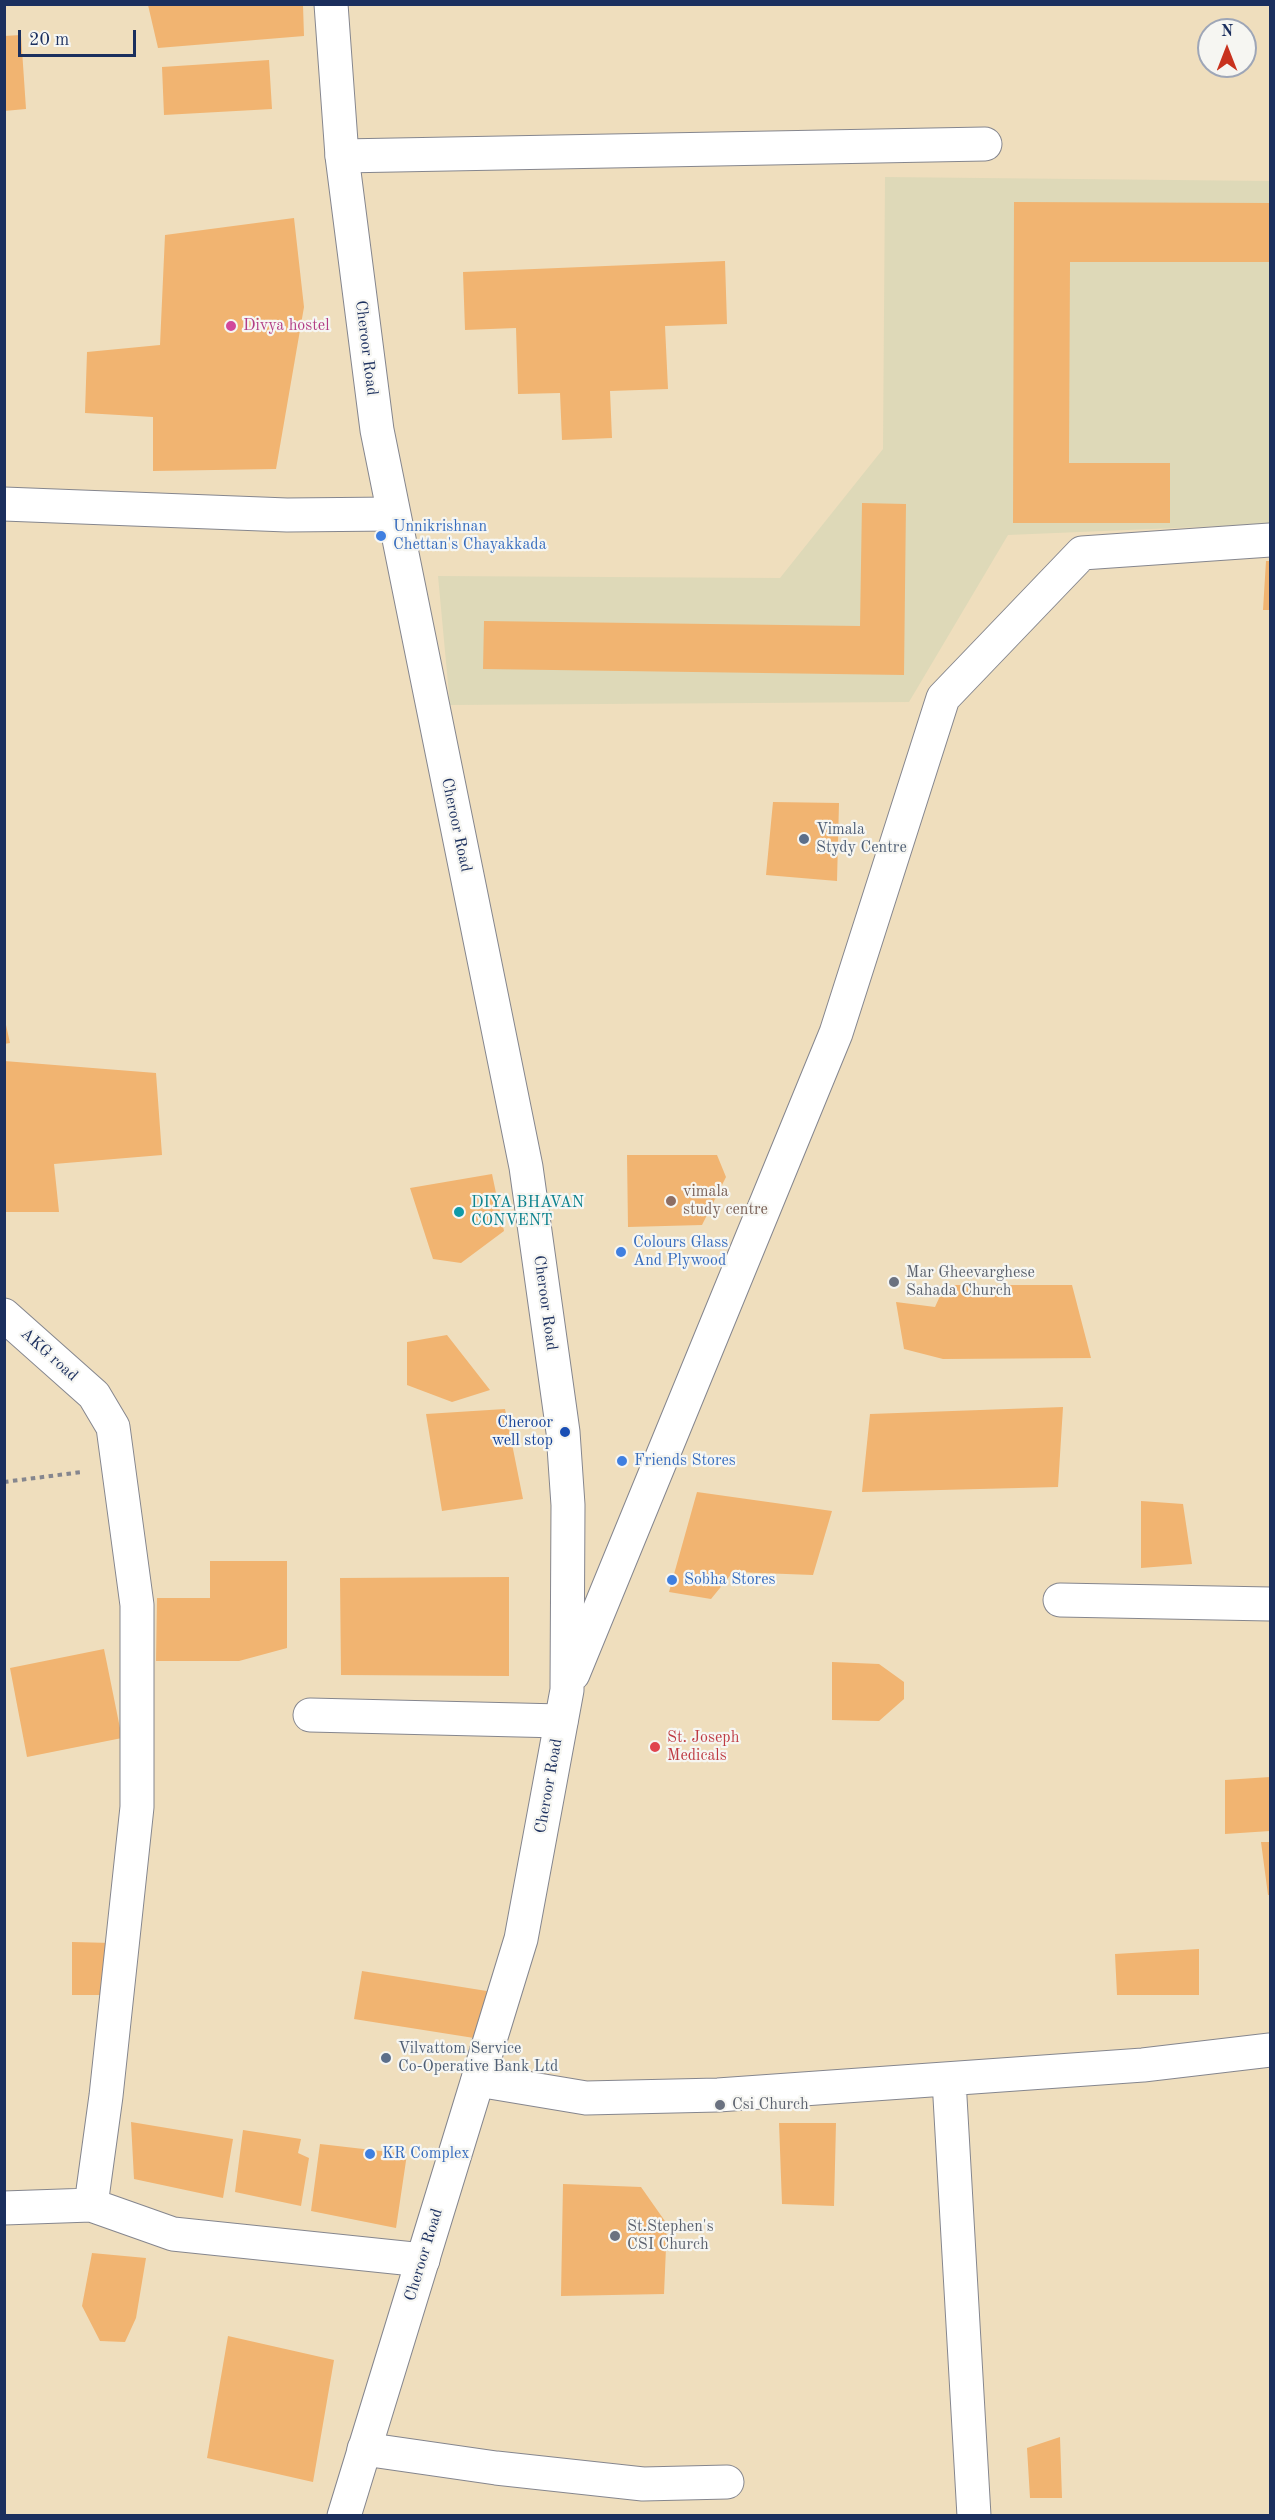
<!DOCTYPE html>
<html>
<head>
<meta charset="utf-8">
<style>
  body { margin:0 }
  #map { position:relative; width:1275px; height:2520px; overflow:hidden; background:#efdebd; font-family:"Old Standard TT",serif }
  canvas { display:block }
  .frame { position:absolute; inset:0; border:6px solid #1b2f5e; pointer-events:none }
  .north { position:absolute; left:1197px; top:18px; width:60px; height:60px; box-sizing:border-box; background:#f6f6f2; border:2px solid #9ea6b7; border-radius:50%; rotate:0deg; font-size:16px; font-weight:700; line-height:24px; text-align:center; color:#1b2f5e }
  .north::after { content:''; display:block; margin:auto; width:21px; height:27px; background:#c8321e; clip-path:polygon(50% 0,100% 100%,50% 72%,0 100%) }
  .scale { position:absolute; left:18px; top:30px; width:118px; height:27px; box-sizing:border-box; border:3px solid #1b2f5e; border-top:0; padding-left:8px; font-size:18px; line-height:21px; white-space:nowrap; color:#1b2f5e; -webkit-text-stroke:4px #f6f6f2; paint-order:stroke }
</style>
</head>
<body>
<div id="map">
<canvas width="1275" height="2520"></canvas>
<div class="frame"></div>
<div class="north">N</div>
<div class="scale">20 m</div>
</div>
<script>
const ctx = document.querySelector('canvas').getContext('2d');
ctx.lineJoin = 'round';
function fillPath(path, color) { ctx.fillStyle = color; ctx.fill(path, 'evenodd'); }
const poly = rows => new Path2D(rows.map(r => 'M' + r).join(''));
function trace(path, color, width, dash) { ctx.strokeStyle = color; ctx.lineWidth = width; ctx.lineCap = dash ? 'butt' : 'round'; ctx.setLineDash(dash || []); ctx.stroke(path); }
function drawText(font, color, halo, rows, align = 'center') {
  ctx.font = font + ' "Old Standard TT",serif'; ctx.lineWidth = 4.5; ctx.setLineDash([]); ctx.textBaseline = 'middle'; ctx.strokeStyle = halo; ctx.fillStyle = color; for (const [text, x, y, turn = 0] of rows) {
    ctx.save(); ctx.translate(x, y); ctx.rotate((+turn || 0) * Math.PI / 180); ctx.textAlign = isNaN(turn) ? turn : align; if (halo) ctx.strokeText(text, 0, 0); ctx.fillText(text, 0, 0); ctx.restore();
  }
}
fillPath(poly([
  [885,177,1270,181,1270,524,1008,535,909,702,450,705,438,576,780,578,883,449]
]), '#ded9b8');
fillPath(poly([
  [148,5,303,5,304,36,158,48],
  [21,35,26,109,4,111,4,36],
  [269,60,272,109,164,115,162,67],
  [1014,202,1270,203,1270,262,1070,262,1069,463,1170,463,1170,523,1013,523],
  [294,218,304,307,276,469,153,471,153,417,85,413,87,352,160,345,165,235],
  [725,261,727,324,665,326,668,389,610,391,612,438,562,440,560,393,518,394,516,328,465,330,463,272],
  [862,503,906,504,904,675,483,669,484,621,860,626],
  [1266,561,1270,561,1270,610,1263,610],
  [773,802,839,803,837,881,766,875],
  [4,1016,10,1043,4,1044],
  [4,1061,156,1073,162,1155,54,1164,59,1212,4,1212],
  [627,1155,717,1155,726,1177,702,1225,628,1227],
  [492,1174,504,1231,461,1263,433,1259,410,1188],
  [945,1285,1072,1285,1091,1358,943,1359,904,1349,896,1302,935,1307],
  [447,1335,490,1390,452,1402,407,1385,407,1342],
  [1063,1407,1058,1487,862,1492,870,1414],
  [505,1409,523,1499,442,1511,426,1414],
  [697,1492,832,1511,813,1575,733,1572,711,1599,669,1592],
  [1141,1501,1183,1504,1192,1564,1141,1568],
  [210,1561,287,1561,287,1648,239,1661,156,1661,157,1598,210,1598],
  [509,1577,509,1676,341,1675,340,1578],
  [104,1649,122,1738,27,1757,10,1668],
  [832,1662,879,1664,904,1682,904,1699,879,1721,832,1720],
  [1270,1777,1270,1831,1225,1834,1225,1780],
  [1261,1842,1270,1842,1270,1895,1268,1895],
  [72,1942,112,1943,112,1995,72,1995],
  [1199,1949,1199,1995,1117,1995,1115,1954],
  [362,1971,493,1992,474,2038,354,2019],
  [131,2122,233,2139,223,2198,134,2179],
  [779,2123,836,2123,834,2206,782,2204],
  [243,2130,301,2139,298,2153,309,2158,301,2206,235,2192],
  [320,2144,407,2154,396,2228,311,2211],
  [563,2184,641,2187,667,2224,664,2294,561,2296],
  [92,2253,146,2258,136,2318,125,2342,100,2341,82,2306],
  [228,2336,334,2360,313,2482,207,2458],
  [1060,2437,1062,2498,1030,2498,1027,2448]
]), '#f1b471');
const minor = poly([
  [342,156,985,144],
  [4,504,287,515,393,514],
  [4,1315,94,1395,113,1427,137,1605,137,1807,106,2096,91,2205],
  [1060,1600,1270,1604],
  [310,1715,561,1721],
  [478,2080,586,2098,718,2095,1143,2065,1270,2050],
  [949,2080,974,2516],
  [4,2208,91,2205,173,2234,423,2260],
  [364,2449,496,2468,643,2484,727,2482]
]);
const major = poly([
  [331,4,342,156,377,430,526,1167,563,1432,568,1505,567,1690,521,1939,344,2516],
  [573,1674,836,1033,943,698,1082,553,1270,540]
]);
trace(minor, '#85868e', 35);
trace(major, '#85868e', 35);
trace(poly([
  [4,1482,82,1472]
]), '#85868e', 4, [4.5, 4.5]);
trace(minor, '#fff', 33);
trace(major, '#fff', 33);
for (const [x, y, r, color] of [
  [231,326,6,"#d1479c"],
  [381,536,6,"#3f7fe0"],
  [804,839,6,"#5c6f8a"],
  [671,1201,6,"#8d6e63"],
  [459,1212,6,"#0f9aa8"],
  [621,1252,6,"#3f7fe0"],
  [894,1282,6,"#6b7280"],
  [565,1432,6,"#1a4fb4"],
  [622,1461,6,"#3f7fe0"],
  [672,1580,6,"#3f7fe0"],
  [655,1747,6,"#e0444e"],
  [386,2058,6,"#5c6f8a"],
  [720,2105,6,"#6b7280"],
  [370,2154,6,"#3f7fe0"],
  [615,2236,6,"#6b7280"]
]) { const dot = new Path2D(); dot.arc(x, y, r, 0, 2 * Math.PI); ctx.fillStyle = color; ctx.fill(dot); trace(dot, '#f6f6f2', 2); }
drawText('16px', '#b23c85', '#f6f6f2', [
  ["Divya hostel",243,326]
], 'left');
drawText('16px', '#1b2f5e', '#f6f6f2', [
  ["Cheroor Road",366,348,83],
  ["Cheroor Road",456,825,78],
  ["Cheroor Road",545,1303,82],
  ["AKG road",49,1355,42],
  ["Cheroor Road",549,1786,-80],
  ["Cheroor Road",424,2255,-73]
]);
drawText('16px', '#366cbe', '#f6f6f2', [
  ["Unnikrishnan",393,527],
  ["Chettan's Chayakkada",393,545],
  ["Colours Glass",633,1243],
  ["And Plywood",633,1261],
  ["Friends Stores",634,1461],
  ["Sobha Stores",684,1580],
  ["KR Complex",382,2154]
], 'left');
drawText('16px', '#4e5e75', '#f6f6f2', [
  ["Vimala",816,830],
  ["Stydy Centre",816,848],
  ["Vilvattom Service",398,2049],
  ["Co-Operative Bank Ltd",398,2067]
], 'left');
drawText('16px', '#785e54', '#f6f6f2', [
  ["vimala",683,1192],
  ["study centre",683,1210]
], 'left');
drawText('16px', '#0d838f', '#f6f6f2', [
  ["DIYA BHAVAN",471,1203],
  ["CONVENT",471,1221]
], 'left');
drawText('16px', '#5b616d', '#f6f6f2', [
  ["Mar Gheevarghese",906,1273],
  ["Sahada Church",906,1291],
  ["Csi Church",732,2105],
  ["St.Stephen's",627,2227],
  ["CSI Church",627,2245]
], 'left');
drawText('16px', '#164399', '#f6f6f2', [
  ["Cheroor",553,1423],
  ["well stop",553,1441]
], 'right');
drawText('16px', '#be3a42', '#f6f6f2', [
  ["St. Joseph",667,1738],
  ["Medicals",667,1756]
], 'left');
</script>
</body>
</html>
